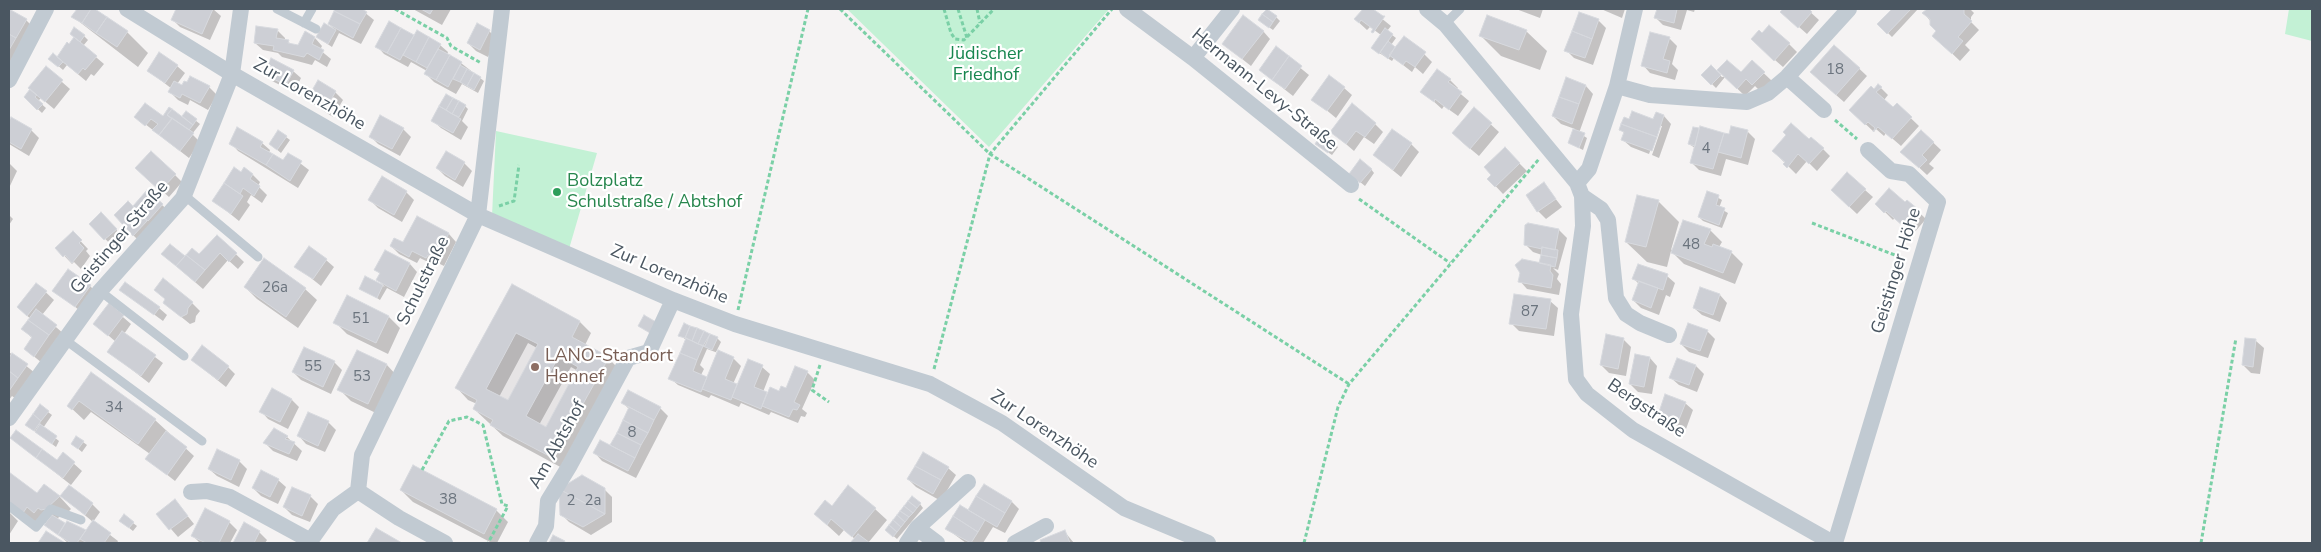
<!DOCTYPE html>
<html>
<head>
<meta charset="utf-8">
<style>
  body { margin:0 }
  #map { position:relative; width:2321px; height:552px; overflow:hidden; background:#f5f3f3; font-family:"Nunito Sans",sans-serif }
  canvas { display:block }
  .frame { position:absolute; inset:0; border:10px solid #4a5661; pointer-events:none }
</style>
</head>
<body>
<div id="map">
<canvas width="2321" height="552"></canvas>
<div class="frame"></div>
</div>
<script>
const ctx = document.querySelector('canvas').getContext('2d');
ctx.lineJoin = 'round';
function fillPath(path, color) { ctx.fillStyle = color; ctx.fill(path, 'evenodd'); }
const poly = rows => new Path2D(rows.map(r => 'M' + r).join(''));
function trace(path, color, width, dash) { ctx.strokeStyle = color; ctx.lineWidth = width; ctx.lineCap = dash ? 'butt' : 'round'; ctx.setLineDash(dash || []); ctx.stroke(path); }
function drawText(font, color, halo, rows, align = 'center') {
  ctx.font = font + ' "Nunito Sans",sans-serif'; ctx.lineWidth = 4.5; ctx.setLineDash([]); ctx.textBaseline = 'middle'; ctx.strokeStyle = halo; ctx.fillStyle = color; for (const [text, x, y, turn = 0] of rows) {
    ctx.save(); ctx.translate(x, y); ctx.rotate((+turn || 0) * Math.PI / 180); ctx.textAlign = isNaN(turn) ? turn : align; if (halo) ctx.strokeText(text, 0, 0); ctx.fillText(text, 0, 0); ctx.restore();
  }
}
fillPath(poly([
  [512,284,580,321,572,337,609,357,553,458,490,425,493,420,473,409,477,400,455,388]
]), '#e6e4e5');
fillPath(poly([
  [847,9,1109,9,989,147],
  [2289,9,2312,9,2312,41,2285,34],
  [496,131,597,153,569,249,492,216]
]), '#c3f1d5');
fillPath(poly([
  [78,9,93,9,127,32,148,53,138,67,77,20,73,16],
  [177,9,213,9,221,16,210,40,180,27,172,19],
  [337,9,366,9,364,12,374,20,361,44,339,33,332,47,317,37,335,30,329,24],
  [413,9,451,9,442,25],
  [1364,9,1370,9,1391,26,1387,31,1396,38,1391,45,1396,49,1424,54,1432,62,1423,74,1415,67,1412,72,1394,58,1392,61,1376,51,1381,35,1370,27,1367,30,1355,19],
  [1516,9,1543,9,1540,18],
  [1601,9,1625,9,1622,18],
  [1658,9,1695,9,1694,12,1687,10,1681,30,1663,25,1656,18],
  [1785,9,1807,9,1819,20,1807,34,1782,12],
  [1893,9,1918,9,1892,37,1879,24],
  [1928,9,1970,9,1974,13,1971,17,1971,22,1979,30,1965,45,1970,50,1960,61,1941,43,1938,31,1924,13],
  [10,11,26,20,34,28,13,64,9,62],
  [1276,17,1280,21,1273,30,1263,23],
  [1598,20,1606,28,1593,65,1574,58,1566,50],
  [390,23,415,37,440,45,448,52,447,55,461,63,484,81,478,93,462,84,456,94,434,82,426,74,427,71,411,62,408,67,384,54,377,46],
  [277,30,285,38,285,40,293,45,298,46,305,33,315,38,322,46,320,50,331,59,327,67,315,60,312,65,282,57,278,53,263,50,255,43],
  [489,31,497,39,488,57,476,51,468,43],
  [1263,31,1270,39,1251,66,1223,44],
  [1526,31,1547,51,1540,70,1501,56,1481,36],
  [84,36,88,40,83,46,104,64,94,76,91,74,86,81,67,65,63,70,54,62,69,46],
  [1669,38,1677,46,1672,64,1678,70,1675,80,1650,73,1643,65],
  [1789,44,1797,52,1783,67,1760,47],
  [1835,46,1867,76,1844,102,1819,80],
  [1276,48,1309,75,1293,96,1260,70],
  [1752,62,1772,81,1761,92,1755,86,1745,96,1725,77,1716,88,1703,75,1711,67,1722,77,1741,74],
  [177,66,185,73,177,84,182,87,209,87,217,95,208,110,190,100,188,105,178,100,170,92,172,89,149,71],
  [46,68,70,89,54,109,41,98,38,101,46,108,42,113,25,97],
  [293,71,301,78,294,92,272,81,265,73],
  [1450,80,1458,88,1456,90,1469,101,1458,116,1444,106,1442,109,1422,91],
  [1586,86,1593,94,1579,133,1587,138,1583,150,1569,143,1575,129,1561,124,1553,116],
  [1879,86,1888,95,1884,100,1893,109,1897,105,1919,126,1901,146,1886,133,1884,136,1876,129,1874,132,1858,117],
  [1344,88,1352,95,1336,118,1313,99],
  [335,92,343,100,333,117,316,106,308,99],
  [441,106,465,106,468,109,462,121,468,127,461,140,441,128,433,121,444,110],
  [169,109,182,118,186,113,200,124,192,134,200,142,189,158,136,117,163,118],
  [1474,109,1499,132,1479,156,1461,141],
  [1656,114,1664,116,1671,124,1659,158,1652,155,1662,126,1659,126,1649,154,1631,147,1623,140,1625,134,1621,130,1630,120,1654,121],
  [12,119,31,130,39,138,29,156,9,144,9,124],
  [1375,124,1383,132,1374,144,1364,137,1354,151,1332,132],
  [1694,128,1730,136,1747,131,1755,139,1748,165,1726,159,1721,176,1699,170,1691,162,1695,148,1689,144],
  [403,129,411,137,400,156,378,144,370,136],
  [1921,131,1941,150,1929,164,1934,168,1927,175,1910,159],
  [1323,135,1338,147,1332,155,1320,147],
  [286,137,290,140,281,153,270,144],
  [1809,141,1823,149,1830,156,1817,171,1807,161,1796,174,1773,151],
  [231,143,262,143,270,150,269,153,284,162,288,154,309,170,298,188,238,151],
  [1411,144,1419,152,1401,177,1374,155],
  [1505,149,1527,171,1503,194,1489,179],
  [9,163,17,171,9,188],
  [464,163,472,171,463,187,445,176,437,168],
  [1371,169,1374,173,1365,186,1354,177],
  [241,173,253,175,260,182,258,186,267,195,262,203,251,195,247,202,250,205,239,221,213,200],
  [175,175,182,182,169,197,145,176],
  [1544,184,1562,207,1546,219,1538,211],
  [1865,190,1873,197,1857,214,1840,198],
  [147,192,170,212,141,243,133,235,133,208],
  [406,192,414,200,402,222,378,208,370,200],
  [1708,192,1722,200,1719,208,1728,213,1722,228,1703,221,1699,217],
  [1658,201,1679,222,1671,250,1710,230,1722,242,1719,247,1731,252,1743,264,1735,284,1684,264,1671,251,1667,267,1647,262,1626,242],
  [1907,201,1926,219,1913,234,1895,217,1893,220,1877,204,1905,204],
  [9,215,13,219,9,225],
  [109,222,123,237,113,247,91,224],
  [1559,230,1567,238,1558,270,1553,268,1559,274,1557,279,1561,284,1559,295,1527,289,1520,281,1543,265,1542,255,1533,252,1525,244],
  [73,233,88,249,86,251,90,256,81,269,74,262,72,264,57,248],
  [449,234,456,242,444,266,436,262,434,265,420,258,417,263,399,254,391,246],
  [217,236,244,262,238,269,228,260,203,289,167,258,170,246,185,258,199,256],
  [386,251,410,264,417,272,404,297,387,288,380,300,361,288,366,278,385,287,378,280,381,275,376,270],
  [326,260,334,267,321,286,296,266],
  [1667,276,1675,283,1670,297,1666,295,1659,315,1641,308,1633,300,1639,284,1634,279],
  [37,284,54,300,42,315,64,334,42,363,25,349,33,339,23,329,31,319,26,315],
  [513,285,580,322,591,333,585,345,608,358,620,370,564,469,503,436,474,409,477,404,468,400,457,388],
  [528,343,537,348,508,402,499,397],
  [571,367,578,371,546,428,539,425],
  [90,286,98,294,84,314,54,290],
  [245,287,305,289,317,300,298,328,257,299],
  [121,290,159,308,167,315,163,321],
  [1720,295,1727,303,1720,322,1702,315,1694,308],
  [166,300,192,303,200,311,196,316,195,322,190,324,164,303],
  [1550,301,1558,308,1554,336,1519,331,1511,323],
  [109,305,131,324,124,334,163,363,149,383,109,352,116,342,95,324],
  [389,317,400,328,388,354,347,334,335,322],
  [1707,331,1715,339,1708,358,1689,352,1681,344],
  [680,335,717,338,721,342,716,352,733,358,741,366,733,384,738,386,748,361,762,367,770,374,763,392,768,394,787,390,807,372,815,380,802,409,807,413,805,417,801,416,798,423,771,412,769,415,741,403,739,407,711,395,709,398,678,385,670,378,686,340],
  [707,349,718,353,708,378,701,375,704,369,700,365],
  [1623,339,1631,347,1626,376,1609,373,1601,365],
  [2256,341,2264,348,2260,374,2251,373,2243,365],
  [358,351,387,365,398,377,380,415,351,401,339,389],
  [9,352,35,373,16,399,12,396,9,400],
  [1650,358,1657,366,1652,394,1638,392,1630,384],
  [192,360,228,367,235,374,226,387],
  [334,362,342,370,331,394,301,380,293,372],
  [1696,366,1704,374,1697,392,1679,385,1671,378],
  [91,374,155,420,194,456,175,481,147,459,150,454,91,412,84,420,69,406],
  [272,389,292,400,299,407,288,429,268,419,261,411],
  [623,403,660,408,668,416,636,478,602,461,595,453,611,447,630,410],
  [1685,403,1693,410,1686,429,1667,422,1659,414],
  [48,412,52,415,43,428,59,441,56,447,26,425],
  [328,422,336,430,325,452,306,444,299,436],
  [287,437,302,451,297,461,273,451,265,443],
  [12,438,58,461,63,454,82,471,71,485],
  [83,442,87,445,82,452,76,447],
  [239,461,247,469,239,487,217,476,209,469],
  [948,468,956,475,941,501,916,487,908,479],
  [9,474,37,495,44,486,60,497,71,509,64,516,63,515,56,519,65,525,67,522,86,532,93,522,62,496,92,504,100,512,93,522,118,541,117,543,68,543,39,518,35,524,9,504],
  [278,480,286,487,278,504,261,496,253,488],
  [604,489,612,497,612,522,591,535,569,522,561,514],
  [401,490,496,510,508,522,497,543,492,543,413,502],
  [310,496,318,504,310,522,292,515,284,507],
  [1011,501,1019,509,1005,533,993,527,983,543,966,543,947,529],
  [920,504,923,508,897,539,890,533],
  [832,508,875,509,887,520,868,543,852,543,855,539,844,530,839,536,815,514],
  [182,509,194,524,178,537,158,514],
  [9,512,18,521,9,535],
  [229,522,237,530,230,543,200,543,193,536],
  [133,523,137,526,133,531,124,524],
  [244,524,259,532,267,540,265,543,234,543],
  [1064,531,1074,543,1042,543,1041,540]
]), '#0003');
const building = poly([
  [9,9,27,19,16,38,9,34,9,9],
  [77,9,91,9,82,23,71,17,77,9],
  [91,9,95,9,107,17,96,33,82,23,91,9],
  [176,9,213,9,202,34,171,20,176,9],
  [336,9,362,9,367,12,360,24,334,11,336,9],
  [421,9,433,9,430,14,421,9],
  [1267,9,1277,16,1273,22,1262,14,1267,9],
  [1363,9,1373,9,1383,16,1385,16,1373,33,1371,32,1373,29,1361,20,1359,23,1354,19,1363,9],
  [1657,9,1677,9,1674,23,1654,18,1657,9],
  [1783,9,1809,9,1812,12,1798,28,1780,12,1783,9],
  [1892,9,1911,9,1887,34,1877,24,1892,9],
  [1927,9,1964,9,1964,14,1972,21,1958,37,1963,41,1952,54,1932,36,1936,31,1930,25,1930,19,1922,13,1927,9],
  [334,11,360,24,353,38,328,24,334,11],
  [1579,12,1599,19,1592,39,1572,31,1579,12],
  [1262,14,1273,22,1269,28,1258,20,1262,14],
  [1243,15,1264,31,1242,59,1222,44,1243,15],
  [1487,15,1527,30,1519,50,1479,36,1487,15],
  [107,17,128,31,117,47,96,33,107,17],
  [389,21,401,28,387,53,375,47,389,21],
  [324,23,336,30,328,44,316,37,324,23],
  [477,23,490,30,480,50,467,43,477,23],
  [1769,25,1790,43,1774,61,1751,39,1759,30,1762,33,1769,25],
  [256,26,278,29,276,38,289,40,288,43,298,45,305,31,315,37,312,44,324,50,319,60,307,53,304,57,273,50,274,46,254,43,256,26],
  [74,27,85,35,80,42,70,34,74,27],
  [401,28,414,35,400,60,387,53,401,28],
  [1385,28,1393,34,1379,54,1371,48,1385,28],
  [417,30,429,37,416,62,403,55,417,30],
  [1572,31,1592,39,1585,58,1564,51,1572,31],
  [1650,32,1670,37,1663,59,1670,61,1667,73,1641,66,1650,32],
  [9,34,16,38,9,50,9,34],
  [1404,36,1426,52,1415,67,1406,61,1403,65,1389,55,1404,36],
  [74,37,97,56,85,70,83,68,78,74,57,57,67,42,69,44,74,37],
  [429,37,441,44,427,68,416,62,429,37],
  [1388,41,1395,47,1388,59,1380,52,1388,41],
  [1834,45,1860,68,1836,95,1810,72,1834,45],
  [1276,46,1289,56,1272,80,1259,70,1276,46],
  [438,49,450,55,436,80,424,74,438,49],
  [159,52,178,65,165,83,147,71,159,52],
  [53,53,63,62,58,67,48,59,53,53],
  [450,55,462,62,448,87,436,80,450,55],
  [1289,56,1302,66,1285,89,1272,80,1289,56],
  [271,58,294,70,286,85,263,74,271,58],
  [1727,60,1741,72,1752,60,1765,72,1752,85,1746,79,1737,89,1717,70,1727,60],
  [460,65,467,69,460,82,453,79,460,65],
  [1711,65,1721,75,1711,85,1701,75,1711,65],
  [46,66,63,80,45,102,28,88,46,66],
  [467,69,474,73,467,86,460,82,467,69],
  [1437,69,1451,79,1448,82,1462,92,1449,110,1435,99,1434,102,1420,92,1437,69],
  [474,73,481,77,474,90,467,86,474,73],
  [1329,75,1345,87,1327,111,1311,100,1329,75],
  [190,76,210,86,200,103,182,94,180,98,168,92,174,81,182,85,184,81,187,82,190,76],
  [1566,77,1586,85,1579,104,1559,97,1566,77],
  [318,80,336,91,325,110,307,99,318,80],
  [1878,84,1882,87,1876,92,1893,107,1897,103,1912,117,1892,139,1878,127,1873,132,1875,128,1868,122,1865,125,1849,110,1871,86,1874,89,1878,84],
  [30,89,37,95,35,97,43,104,37,110,24,97,30,89],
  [446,94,453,98,446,110,439,106,446,94],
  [1559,97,1579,104,1572,124,1552,116,1559,97],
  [453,98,459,101,452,114,446,110,453,98],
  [459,101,466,105,459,117,452,114,459,101],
  [145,103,163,116,169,107,172,109,167,115,172,119,159,135,152,130,158,124,151,119,145,126,134,117,145,103],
  [1352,103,1376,123,1365,137,1356,131,1346,144,1330,132,1352,103],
  [439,106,461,119,453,133,431,121,439,106],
  [1474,107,1492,123,1470,149,1452,133,1474,107],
  [172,109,193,125,189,130,167,115,172,109],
  [186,111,197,119,193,125,182,116,186,111],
  [1632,111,1653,119,1656,112,1664,115,1657,137,1621,124,1624,117,1629,119,1632,111],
  [380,115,404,128,392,149,369,137,380,115],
  [11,117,32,129,21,149,9,142,9,121,11,117],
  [172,118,194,133,180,151,159,135,172,118],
  [1791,123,1809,139,1811,137,1824,148,1809,164,1798,154,1787,168,1783,164,1785,162,1772,151,1786,135,1783,132,1791,123],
  [1621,124,1657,137,1652,151,1621,140,1624,132,1619,130,1621,124],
  [1700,126,1724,133,1713,169,1690,163,1700,126],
  [1731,126,1748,130,1741,158,1718,152,1724,133,1729,134,1731,126],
  [237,127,263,142,260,147,273,154,266,165,229,144,237,127],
  [1693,127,1699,128,1695,146,1688,144,1693,127],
  [1392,129,1412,143,1393,170,1373,155,1392,129],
  [1573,129,1585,133,1579,148,1568,143,1573,129],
  [278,130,287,136,277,150,269,144,278,130],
  [1921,130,1934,142,1922,155,1927,160,1919,168,1900,152,1921,130],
  [1322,133,1335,142,1328,153,1315,144,1322,133],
  [1505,147,1520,163,1495,187,1487,179,1491,175,1484,167,1505,147],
  [151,151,176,174,160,191,135,168,151,151],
  [446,151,465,162,455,180,436,168,446,151],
  [288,153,302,161,290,181,266,165,273,154,283,160,288,153],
  [1360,159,1372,169,1360,183,1349,174,1360,159],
  [234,167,241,172,244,167,253,174,250,179,260,186,254,196,243,188,240,194,224,183,234,167],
  [1847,172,1866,189,1849,207,1831,190,1847,172],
  [382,176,407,191,394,215,368,200,382,176],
  [1544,182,1556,199,1537,212,1526,195,1544,182],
  [224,183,243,196,231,214,212,201,224,183],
  [1889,188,1905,202,1907,200,1919,210,1904,227,1886,211,1884,213,1875,204,1889,188],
  [147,190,163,204,148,221,133,206,147,190],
  [1707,191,1719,195,1716,205,1725,208,1719,225,1698,217,1707,191],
  [1637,195,1659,200,1646,247,1625,242,1637,195],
  [128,201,147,221,133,236,114,215,128,201],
  [101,212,117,229,104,240,89,224,101,212],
  [417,216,449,233,436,259,428,255,426,258,412,251,409,257,390,246,394,238,403,242,417,216],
  [1683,220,1711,229,1704,244,1712,247,1713,244,1732,251,1723,273,1671,253,1683,220],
  [1528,223,1559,229,1555,250,1542,247,1542,249,1524,245,1525,225,1528,223],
  [73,231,82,240,79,243,84,248,72,263,65,255,63,257,55,248,73,231],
  [217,235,237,253,229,262,220,253,205,270,186,255,192,248,199,254,217,235],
  [170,244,185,256,176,266,161,254,170,244],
  [309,246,327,259,313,279,294,267,309,246],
  [1542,247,1558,250,1557,258,1541,255,1542,247],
  [385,250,410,263,396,291,376,280,380,273,374,270,385,250],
  [186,255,205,270,195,282,176,266,186,255],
  [1541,255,1557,258,1555,267,1539,263,1541,255],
  [264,258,306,288,286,317,244,287,264,258],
  [1522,259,1551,265,1550,271,1553,275,1551,288,1518,282,1520,273,1515,265,1522,259],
  [1638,264,1668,274,1663,290,1632,279,1638,264],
  [68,269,91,285,75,307,52,291,68,269],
  [365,276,383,285,377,298,359,289,365,276],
  [163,278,193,302,188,308,187,314,181,317,163,303,165,299,154,290,163,278],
  [1639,281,1658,288,1651,308,1632,300,1639,281],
  [125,282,160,307,154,315,119,290,125,282],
  [36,283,47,291,27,316,17,307,36,283],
  [512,284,580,321,572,337,609,357,553,458,490,425,493,420,473,409,477,400,455,388,512,284],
  [516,333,538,344,508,400,486,389,516,333],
  [559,356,578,367,546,427,526,416,559,356],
  [1700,287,1720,294,1713,315,1693,308,1700,287],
  [1514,294,1551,299,1546,329,1509,324,1514,294],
  [347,295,389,316,376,343,333,323,347,295],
  [109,303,124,315,108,336,93,324,109,303],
  [36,309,57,325,49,335,28,320,36,309],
  [644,315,656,322,650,333,638,326,644,315],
  [28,320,49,335,34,357,24,349,32,337,21,329,28,320],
  [684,323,690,326,685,338,678,336,684,323],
  [1688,323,1708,330,1700,351,1680,344,1688,323],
  [690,326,697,328,692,341,685,338,690,326],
  [697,328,704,331,698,344,692,341,697,328],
  [122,331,156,355,141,376,107,352,122,331],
  [704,331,710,334,705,346,698,344,704,331],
  [710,334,718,337,712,350,703,346,710,334],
  [1606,334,1624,338,1618,369,1600,365,1606,334],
  [686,338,703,346,697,360,680,353,686,338],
  [2245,338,2256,339,2253,367,2242,365,2245,338],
  [202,345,229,366,218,380,191,360,202,345],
  [304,347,335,361,323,387,292,372,304,347],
  [357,350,387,364,368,404,337,390,357,350],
  [718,350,734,357,725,379,737,384,731,400,702,389,718,350],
  [12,353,28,364,18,378,9,371,9,358,12,353],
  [680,353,697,360,693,371,707,377,701,392,668,379,680,353],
  [1635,354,1650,357,1644,387,1629,384,1635,354],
  [1677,358,1696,365,1689,385,1669,378,1677,358],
  [748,359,763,365,754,387,767,392,761,409,732,397,748,359],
  [795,366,808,371,794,402,800,405,797,410,793,409,789,417,762,406,770,387,779,391,781,386,786,388,795,366],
  [9,371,18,378,9,391,9,371],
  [91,372,156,419,138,444,79,401,72,410,67,406,91,372],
  [272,388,292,399,280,422,259,412,272,388],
  [628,390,661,407,654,420,621,403,628,390],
  [1665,394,1686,402,1678,422,1658,415,1665,394],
  [40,404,49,411,41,421,33,414,40,404],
  [629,407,654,420,648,433,623,420,629,407],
  [308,412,329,421,318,446,297,436,308,412],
  [33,414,41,421,34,431,25,425,33,414],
  [623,420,648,433,641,445,617,433,623,420],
  [40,424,57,436,52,444,35,432,40,424],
  [274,428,288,436,285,439,295,442,289,454,263,443,274,428],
  [16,430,42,449,36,458,10,438,16,430],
  [166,431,187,447,167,475,145,459,166,431],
  [617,433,641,445,635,458,610,445,617,433],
  [76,436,84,441,78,449,71,444,76,436],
  [600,440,635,458,628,471,593,453,600,440],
  [42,449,57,460,63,452,75,462,63,478,36,458,42,449],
  [217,449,240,460,231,480,208,469,217,449],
  [923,452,949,467,941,480,915,466,923,452],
  [413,465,497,509,484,534,400,490,413,465],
  [915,466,941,480,933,494,907,479,915,466],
  [261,470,279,479,270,497,252,488,261,470],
  [9,472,37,493,44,484,60,496,46,509,41,510,38,508,34,513,27,507,23,513,9,503,9,472],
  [582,475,605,488,605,514,559,489,582,475],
  [984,484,1012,501,1005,513,976,496,984,484],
  [69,485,93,503,85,515,60,496,69,485],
  [848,485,876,508,852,537,831,519,827,525,814,514,825,500,832,506,848,485],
  [292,487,311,495,302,516,283,507,292,487],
  [559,489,605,514,583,527,560,515,559,489],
  [912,496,921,503,917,508,908,501,912,496],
  [976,496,1005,513,997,527,968,510,976,496],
  [175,499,188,516,169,530,156,514,175,499],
  [908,501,917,508,913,513,904,506,908,501],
  [960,505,985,520,978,532,953,516,960,505],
  [904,506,913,513,909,517,900,511,904,506],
  [205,508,230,521,219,543,206,543,191,536,205,508],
  [900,511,909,517,905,522,897,515,900,511],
  [124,514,134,522,129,528,119,521,124,514],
  [52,515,65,523,58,535,44,525,52,515],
  [897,515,905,522,901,527,893,520,897,515],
  [953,516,978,532,971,543,945,529,953,516],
  [93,520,111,533,104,543,87,543,80,539,93,520],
  [893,520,901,527,897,532,889,525,893,520],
  [67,521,86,530,77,543,71,543,58,535,67,521],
  [244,522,260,531,254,543,233,543,244,522],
  [889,525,897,532,893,537,885,530,889,525],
  [376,528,402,543,367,543,376,528],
  [1065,530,1070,543,1041,543,1040,540,1065,530],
  [46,531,65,543,38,543,46,531],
  [858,534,870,543,850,543,858,534],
  [553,535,565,541,564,543,549,543,553,535]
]);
fillPath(building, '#cdcfd5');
trace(building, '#d7d9de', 1);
trace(poly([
  [395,9,447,38,451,46,481,63],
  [840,9,990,154,1349,384],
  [944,9,951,33,955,39,964,40,994,9],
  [958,9,967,38],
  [977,9,980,23],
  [1835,120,1857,139],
  [1359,199,1450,263],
  [499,206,514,201,519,165],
  [1812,223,1905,259],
  [738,310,808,9],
  [820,365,812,390,829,402],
  [934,369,990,154,1112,9],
  [422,470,449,421,467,417,483,425,502,504,508,506,488,543],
  [1304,543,1338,407,1349,384,1539,159],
  [2201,543,2236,338]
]), '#7ad0a6', 3, [4, 2.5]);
trace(poly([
  [277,9,316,29],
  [304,23,312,9],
  [1445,24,1460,9],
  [184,195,258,257],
  [100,291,184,356],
  [64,339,202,441],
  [9,506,36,527,51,509,81,520]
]), '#c1cad2', 9);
trace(poly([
  [127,9,232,74,478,215,673,300,735,324,930,384,1002,423,1124,508,1208,543],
  [1127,9,1193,58,1351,185],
  [1427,9,1445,24,1577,183,1582,196,1583,226,1571,314,1576,379,1587,394,1633,430,1833,543],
  [1193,58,1232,9],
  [1787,77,1824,110],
  [9,80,46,9],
  [1617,86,1650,95,1747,102,1768,93,1787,77,1849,9],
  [1577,183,1589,169,1617,86,1635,9],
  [1582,196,1601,209,1608,220,1616,298,1626,314,1640,323,1669,335],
  [9,418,100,291,183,198,232,74,241,9],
  [358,491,399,518,445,543],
  [191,492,207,491,230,497,311,541],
  [917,528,968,482],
  [309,543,333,509,358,491,362,455,478,215,502,9],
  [537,543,546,526,548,501,570,465,628,358,649,352,673,300],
  [907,543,917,528,937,543],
  [1015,543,1046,526],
  [1835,543,1938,202,1909,174,1891,171,1868,150]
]), '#c1cad2', 16);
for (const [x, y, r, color] of [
  [557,192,5,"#2e9e5b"],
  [535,367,5,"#8d6e63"]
]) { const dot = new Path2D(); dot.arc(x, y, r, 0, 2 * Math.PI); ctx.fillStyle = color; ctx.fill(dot); trace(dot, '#fff', 2); }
drawText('15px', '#6b747e', null, [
  ["18",1835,70],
  ["4",1706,149],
  ["48",1691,245],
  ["26a",275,288],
  ["87",1530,312],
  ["51",361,319],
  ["55",313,367],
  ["53",362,377],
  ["34",114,408],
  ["8",632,433],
  ["38",448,500],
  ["2",571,501],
  ["2a",593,501]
]);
drawText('18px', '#17864f', '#fff', [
  ["Jüdischer",986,55],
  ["Friedhof",986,76]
]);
drawText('18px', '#4a5661', '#fff', [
  ["Hermann-Levy-Straße",1264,90,39],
  ["Zur Lorenzhöhe",309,95,30],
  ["Geistinger Straße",120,238,-50],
  ["Geistinger Höhe",1897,271,-73],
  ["Zur Lorenzhöhe",669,275,23],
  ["Schulstraße",424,281,-64],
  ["Bergstraße",1646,409,34],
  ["Zur Lorenzhöhe",1044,430,34],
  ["Am Abtshof",558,445,-61]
]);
drawText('18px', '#27864d', '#fff', [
  ["Bolzplatz",567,182],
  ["Schulstraße / Abtshof",567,203]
], 'left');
drawText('18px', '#785e54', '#fff', [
  ["LANO-Standort",545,357],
  ["Hennef",545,378]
], 'left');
</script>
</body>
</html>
